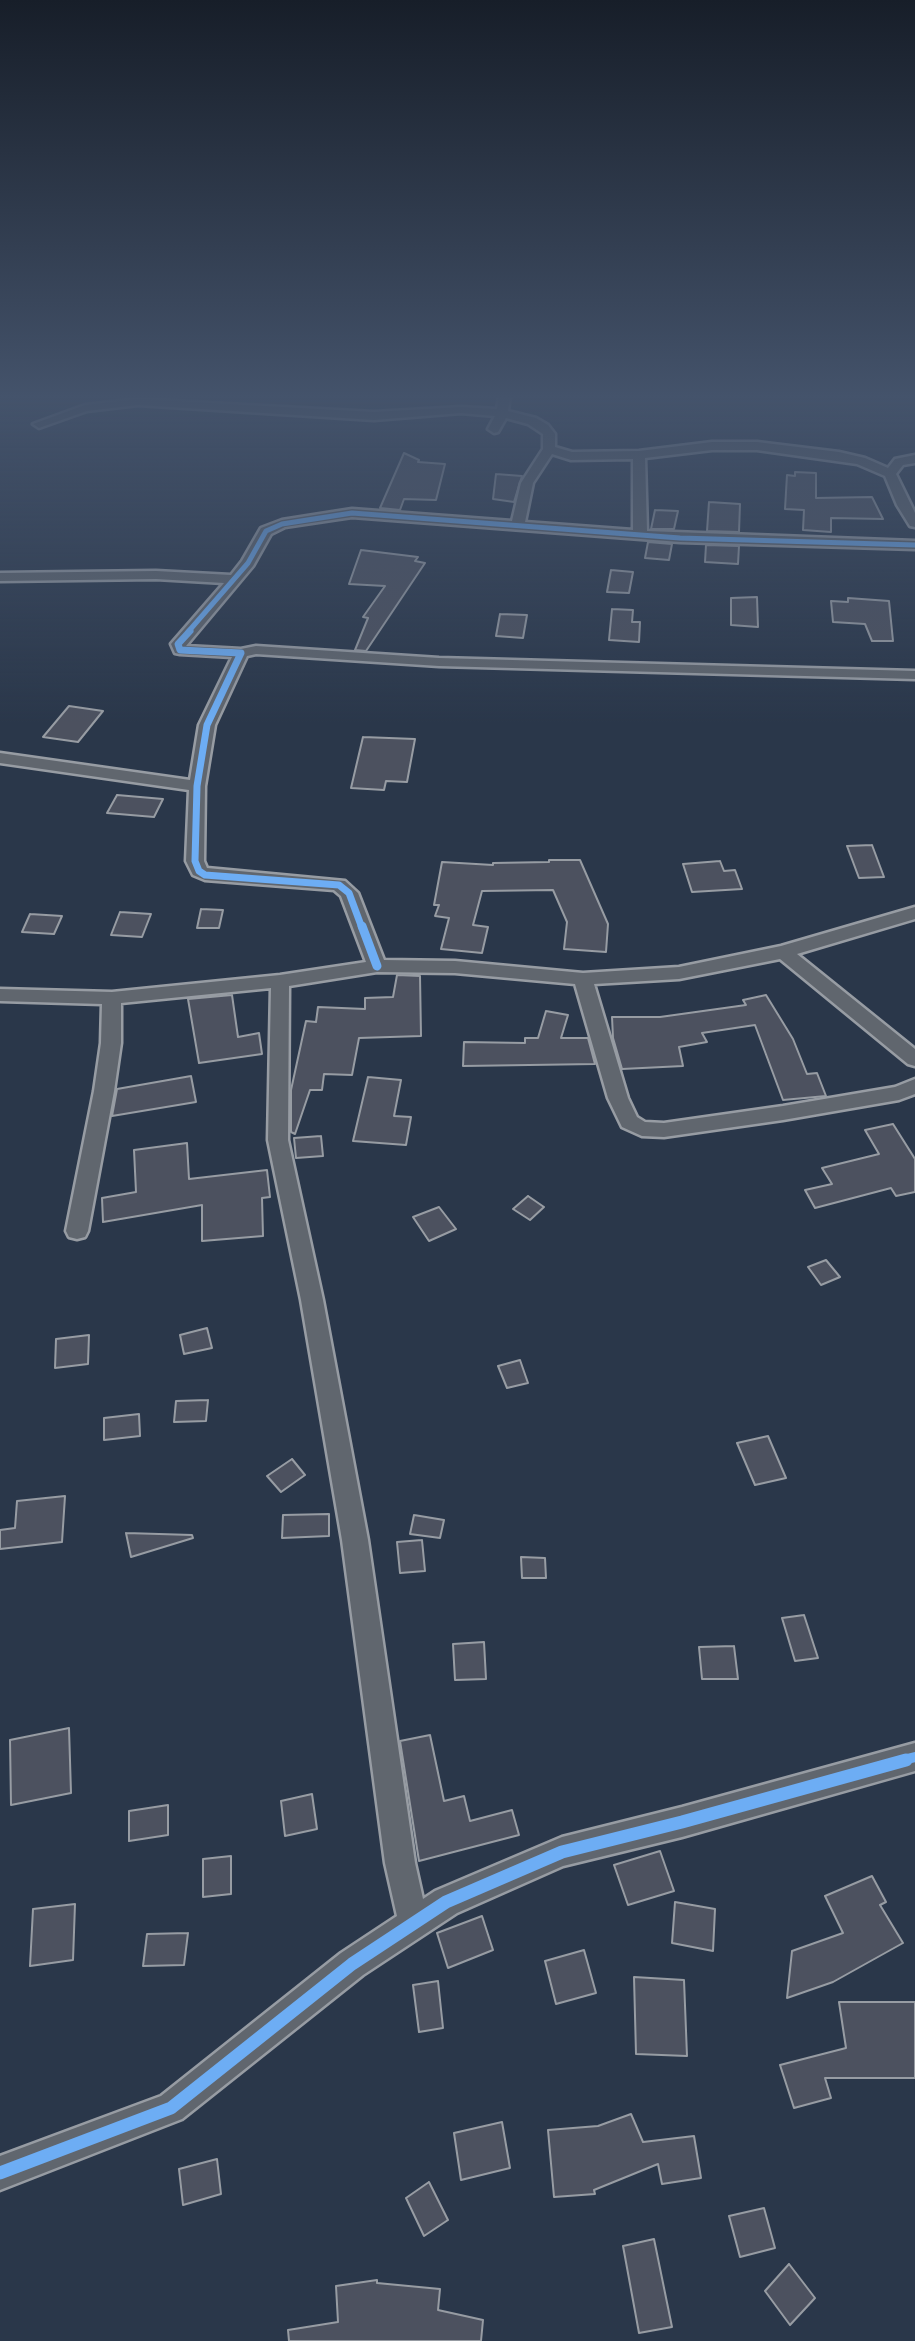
<!DOCTYPE html>
<html>
<head>
<meta charset="utf-8">
<style>
  body { margin:0 }
  canvas { display:block; background:#2a374a }
</style>
</head>
<body>
<canvas width="915" height="2341"></canvas>
<script>
const ctx = document.querySelector('canvas').getContext('2d');
ctx.lineJoin = 'round';
function fillPath(path, color) { ctx.fillStyle = color; ctx.fill(path, 'evenodd'); }
const poly = rows => new Path2D(rows.map(r => 'M' + r).join(''));
function trace(path, color, width, dash) { ctx.strokeStyle = color; ctx.lineWidth = width; ctx.lineCap = dash ? 'butt' : 'round'; ctx.setLineDash(dash || []); ctx.stroke(path); }
const building = poly([
  [404,453,419,460,418,462,445,464,436,500,404,499,400,510,380,508,404,453],
  [795,472,816,473,816,498,872,497,883,519,831,518,831,532,803,530,804,510,785,509,787,475,795,476,795,472],
  [496,474,522,476,514,502,493,499,496,474],
  [709,502,740,504,739,532,707,531,709,502],
  [655,510,678,511,674,529,651,529,655,510],
  [648,542,672,544,669,560,645,558,648,542],
  [706,545,739,546,738,564,705,562,706,545],
  [361,550,418,557,415,561,425,563,366,651,355,650,368,618,363,617,385,586,349,584,361,550],
  [611,570,633,572,629,593,607,592,611,570],
  [757,597,758,627,731,625,731,598,757,597],
  [848,598,889,601,893,641,872,641,865,624,833,622,831,601,848,602,848,598],
  [612,609,633,610,632,622,640,622,639,642,609,640,612,609],
  [500,614,527,615,523,638,496,636,500,614],
  [69,706,103,711,78,742,43,737,69,706],
  [363,737,415,739,407,782,386,781,384,790,351,788,363,737],
  [117,795,163,799,154,817,107,813,117,795],
  [872,845,884,877,859,878,847,846,872,845],
  [549,860,580,860,608,924,606,952,564,949,567,922,553,890,482,891,473,925,488,927,482,953,441,949,449,918,435,916,439,905,434,905,442,862,493,865,493,863,549,862,549,860],
  [720,861,724,871,735,870,742,889,692,892,683,864,720,861],
  [201,909,223,910,219,928,197,928,201,909],
  [120,912,151,914,142,937,111,935,120,912],
  [30,914,62,916,54,934,22,932,30,914],
  [397,975,420,976,421,1036,359,1038,352,1075,324,1074,322,1090,310,1090,295,1134,291,1132,291,1090,306,1021,316,1022,318,1007,365,1009,365,998,393,997,397,975],
  [232,995,238,1037,259,1033,262,1054,199,1063,188,999,232,995],
  [766,995,793,1039,807,1074,817,1073,826,1096,783,1100,755,1025,702,1033,707,1042,679,1047,683,1066,622,1069,613,1038,612,1017,660,1017,746,1005,743,1000,766,995],
  [546,1011,568,1015,561,1038,588,1038,595,1064,463,1066,464,1042,525,1043,525,1038,538,1038,546,1011],
  [191,1076,196,1102,112,1116,117,1089,191,1076],
  [368,1077,401,1080,394,1116,411,1117,406,1145,353,1141,368,1077],
  [893,1124,915,1159,915,1192,896,1196,891,1188,815,1208,805,1190,832,1184,822,1168,879,1154,865,1130,893,1124],
  [321,1136,323,1156,296,1158,294,1138,321,1136],
  [187,1143,189,1179,267,1170,270,1197,262,1198,263,1236,202,1241,202,1205,103,1222,102,1198,136,1192,134,1150,187,1143],
  [528,1196,544,1207,530,1220,513,1209,528,1196],
  [439,1207,456,1229,429,1241,413,1217,439,1207],
  [826,1260,840,1277,821,1285,808,1267,826,1260],
  [207,1328,212,1348,184,1354,180,1335,207,1328],
  [89,1335,88,1364,55,1368,56,1339,89,1335],
  [520,1360,528,1383,507,1388,498,1366,520,1360],
  [208,1400,206,1421,174,1422,176,1401,208,1400],
  [139,1414,140,1436,104,1440,104,1418,139,1414],
  [768,1436,786,1478,755,1485,737,1443,768,1436],
  [292,1459,305,1475,281,1492,267,1476,292,1459],
  [65,1496,62,1542,0,1549,0,1530,15,1528,17,1501,65,1496],
  [329,1514,329,1536,282,1538,283,1515,329,1514],
  [414,1515,444,1520,440,1538,410,1534,414,1515],
  [126,1533,192,1535,193,1538,131,1557,126,1533],
  [422,1540,425,1571,400,1573,397,1542,422,1540],
  [521,1557,545,1558,546,1578,522,1578,521,1557],
  [804,1615,818,1658,795,1661,782,1618,804,1615],
  [484,1642,486,1679,455,1680,453,1644,484,1642],
  [734,1646,738,1679,702,1679,699,1647,734,1646],
  [69,1728,71,1793,11,1805,10,1740,69,1728],
  [430,1735,444,1801,464,1796,470,1821,512,1810,519,1835,419,1861,400,1741,430,1735],
  [312,1794,317,1829,285,1836,281,1801,312,1794],
  [168,1805,168,1835,129,1841,129,1811,168,1805],
  [660,1851,674,1891,628,1905,614,1865,660,1851],
  [231,1856,231,1894,203,1897,203,1859,231,1856],
  [872,1876,886,1902,880,1905,903,1943,833,1982,787,1998,792,1951,843,1933,825,1896,872,1876],
  [675,1902,715,1909,713,1951,672,1943,675,1902],
  [75,1904,73,1960,30,1966,33,1909,75,1904],
  [482,1916,493,1950,448,1968,437,1933,482,1916],
  [188,1933,184,1965,143,1966,147,1934,188,1933],
  [584,1950,596,1993,556,2004,545,1961,584,1950],
  [634,1977,684,1980,687,2056,636,2054,634,1977],
  [438,1981,443,2028,419,2032,413,1985,438,1981],
  [839,2002,915,2002,915,2078,825,2078,831,2098,794,2108,780,2065,846,2048,839,2002],
  [631,2114,643,2142,694,2136,701,2178,662,2184,658,2164,594,2190,595,2194,554,2197,548,2130,598,2126,631,2114],
  [502,2122,510,2168,461,2180,454,2133,502,2122],
  [217,2159,221,2194,183,2205,179,2169,217,2159],
  [429,2182,448,2220,424,2236,406,2198,429,2182],
  [764,2208,775,2248,740,2257,729,2216,764,2208],
  [654,2239,672,2327,639,2333,623,2246,654,2239],
  [789,2264,815,2298,790,2325,765,2291,789,2264],
  [377,2280,377,2283,440,2289,438,2310,483,2320,481,2341,289,2341,288,2330,338,2322,336,2286,377,2280]
]);
fillPath(building, '#4c515f');
trace(building, '#979ca3', 2);
const minor = poly([
  [499,396,510,396,508,411,536,418,548,425,555,434,555,447,572,452,639,451,712,442,757,442,839,452,865,458,888,468,895,459,915,455,915,463,903,465,896,474,915,513,915,527,910,526,897,505,885,476,857,464,757,450,712,450,645,458,647,531,915,541,915,549,680,542,352,517,285,527,271,534,253,566,186,646,241,649,256,646,439,658,915,671,915,679,439,666,256,654,247,656,215,725,205,786,204,861,207,868,345,881,358,893,384,960,455,961,583,973,679,967,781,946,915,907,915,919,797,954,915,1049,915,1066,908,1064,780,959,679,979,594,984,628,1098,637,1117,645,1122,664,1123,783,1106,895,1087,915,1079,915,1094,899,1100,783,1120,664,1137,642,1136,622,1127,608,1098,575,984,455,973,377,972,289,986,288,1140,323,1300,368,1540,415,1863,423,1899,435,1891,562,1837,682,1807,915,1743,915,1771,682,1837,563,1866,457,1913,363,1975,182,2119,0,2190,0,2156,161,2096,341,1953,397,1916,385,1863,342,1540,301,1300,268,1140,271,988,121,1003,121,1043,114,1091,88,1231,85,1237,77,1239,69,1237,66,1231,94,1091,101,1043,102,1004,0,1001,0,989,112,992,280,975,366,962,341,896,334,890,205,880,193,875,186,861,189,790,0,763,0,753,190,780,199,725,232,657,180,654,175,653,171,644,224,583,156,579,0,581,0,573,156,571,231,575,242,561,261,528,282,520,352,509,512,521,521,483,543,449,543,434,528,424,506,418,498,432,494,433,488,429,495,416,461,413,374,420,138,405,87,411,39,428,33,424,85,405,138,399,374,412,461,407,497,409,499,396],
  [552,454,571,460,633,459,633,530,525,522,533,483,552,454]
]);
trace(minor, '#979ca3', 5);
fillPath(minor, '#60666e');
trace(poly([
  [188,632,248,563,266,531,282,524,352,513,680,538,915,545]
]), '#6dadf4', 5);
trace(poly([
  [190,631,178,644,180,650,241,653,207,725,197,786,195,861,199,871,205,875,339,885,349,893,362,928]
]), '#6dadf4', 7);
trace(poly([
  [362,926,377,966]
]), '#6dadf4', 9);
trace(poly([
  [899,1761,915,1757]
]), '#6dadf4', 10);
trace(poly([
  [0,2173,171,2108,352,1964,446,1902,562,1852,682,1822,906,1760]
]), '#6dadf4', 13);
const sky = ctx.createLinearGradient(0, 0, 0, 723);
sky.addColorStop(0, '#171e29');
sky.addColorStop(0.55, '#44536b');
sky.addColorStop(1, '#44536b00');
ctx.fillStyle = sky;
ctx.fillRect(0, 0, 915, 723);
</script>
</body>
</html>
